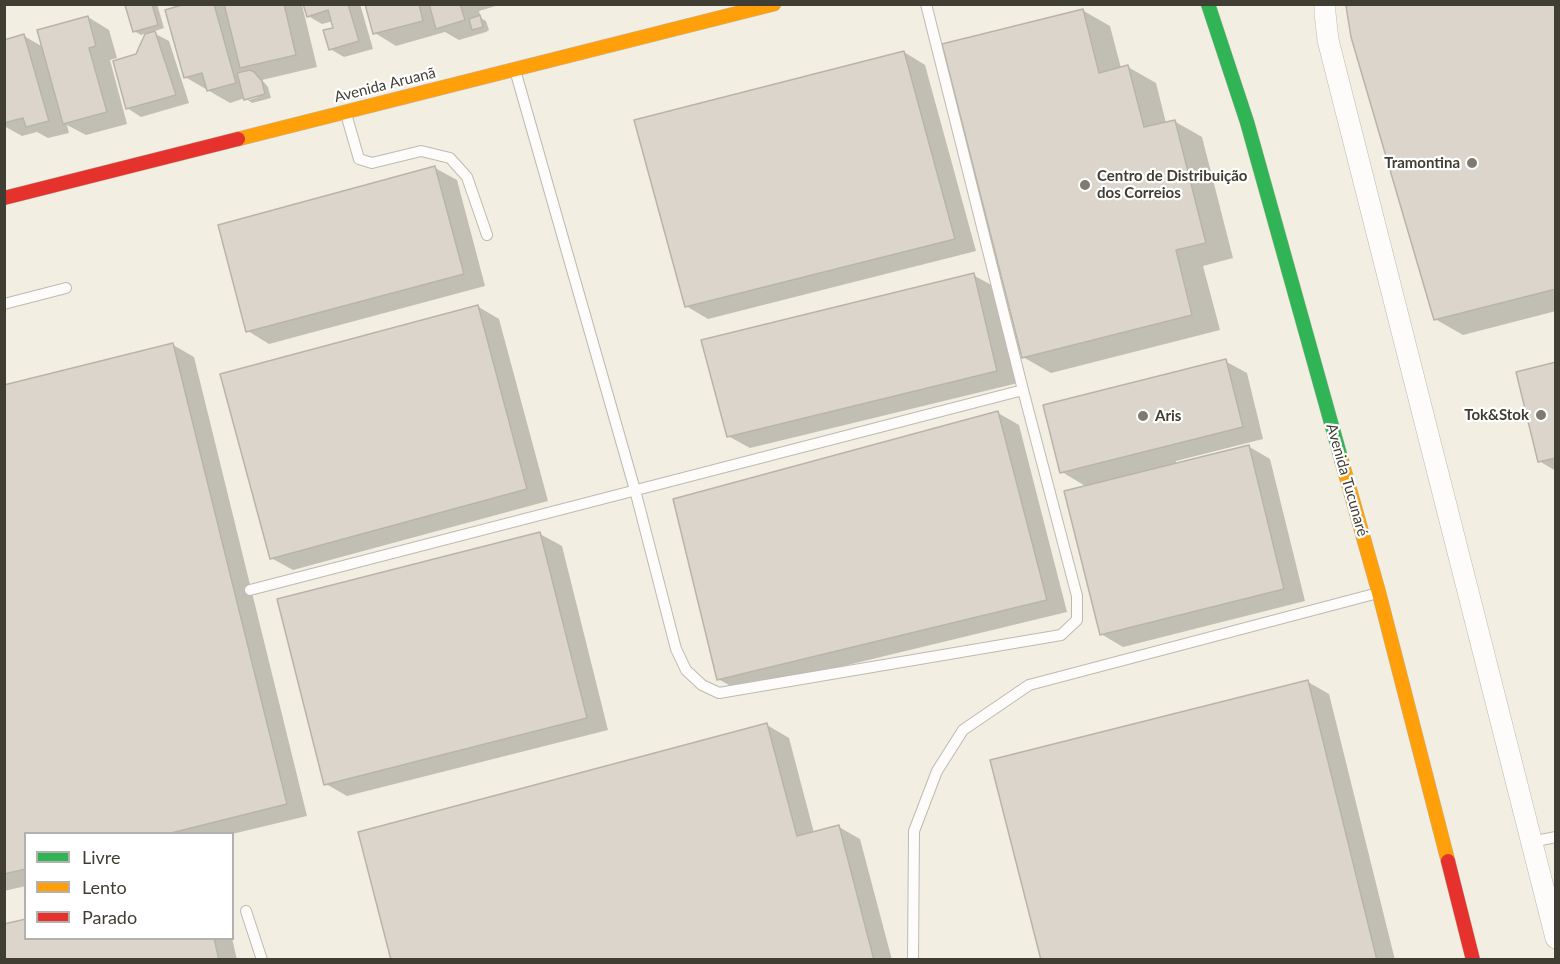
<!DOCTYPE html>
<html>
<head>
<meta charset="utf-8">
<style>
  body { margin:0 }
  #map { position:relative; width:1560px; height:964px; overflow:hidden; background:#f2eee1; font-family:Lato,sans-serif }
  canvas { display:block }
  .frame { position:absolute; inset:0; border:6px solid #403d33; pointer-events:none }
  .legend { position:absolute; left:24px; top:832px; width:210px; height:108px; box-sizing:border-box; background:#fff; border:2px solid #b3b1ad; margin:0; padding:8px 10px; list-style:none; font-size:18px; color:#403d33 }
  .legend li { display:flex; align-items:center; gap:12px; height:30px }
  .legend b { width:30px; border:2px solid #b3b1ad }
</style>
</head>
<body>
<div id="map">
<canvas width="1560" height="964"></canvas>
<div class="frame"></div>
<ul class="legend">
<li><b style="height:8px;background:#30b455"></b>Livre</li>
<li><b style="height:8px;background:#ff9f0a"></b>Lento</li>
<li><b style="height:8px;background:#e5322d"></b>Parado</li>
</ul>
</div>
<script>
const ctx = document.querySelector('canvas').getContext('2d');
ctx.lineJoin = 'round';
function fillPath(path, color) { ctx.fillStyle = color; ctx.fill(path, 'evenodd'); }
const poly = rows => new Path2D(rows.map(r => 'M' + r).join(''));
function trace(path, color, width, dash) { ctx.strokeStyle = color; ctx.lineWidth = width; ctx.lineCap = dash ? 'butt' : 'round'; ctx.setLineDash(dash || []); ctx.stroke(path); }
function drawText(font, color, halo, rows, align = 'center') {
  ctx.font = font + ' Lato,sans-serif'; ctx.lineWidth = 4.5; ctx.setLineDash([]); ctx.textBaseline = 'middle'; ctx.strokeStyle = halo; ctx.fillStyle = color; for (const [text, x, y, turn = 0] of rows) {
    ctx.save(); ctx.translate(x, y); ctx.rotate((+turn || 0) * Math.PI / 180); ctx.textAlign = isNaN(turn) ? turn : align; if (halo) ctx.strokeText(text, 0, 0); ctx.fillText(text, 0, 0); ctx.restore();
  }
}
fillPath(poly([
  [133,4,157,4,164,28,152,32,169,41,189,103,141,117,127,108,137,56,147,33,141,35,134,31,127,6],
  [190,4,222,4,226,7,226,4,302,5,317,67,262,80,268,87,271,98,252,103,245,98,230,103,185,77],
  [257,95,258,97,249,100,249,97],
  [305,4,360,4,373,49,344,57,330,49,335,29,333,21,322,24,308,16],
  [367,4,499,4,499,5,479,11,481,18,486,21,489,30,486,32,459,40,445,32,396,46,375,33],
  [1556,4,1556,311,1463,335,1435,319],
  [1082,10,1110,26,1121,68,1128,67,1156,83,1166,123,1174,121,1202,137,1233,258,1203,266,1220,330,1051,373,1023,357],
  [88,17,109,30,117,58,110,60,127,124,86,135,67,125,69,133,48,138,37,132,22,136,4,126,4,41,24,36,43,47],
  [904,52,925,65,976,251,708,319,686,306],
  [435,168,457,180,485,286,269,344,248,331],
  [973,275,995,287,1018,383,750,448,728,436],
  [477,306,499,319,548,501,293,570,271,558],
  [173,345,194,357,307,816,232,834,26,834,26,886,4,891,4,387],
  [1225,361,1247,373,1263,439,1176,461,1176,464,1248,446,1270,459,1305,601,1123,647,1101,634,1087,487,1062,472],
  [1556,363,1556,471,1539,461],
  [998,413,1019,425,1067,612,740,691,718,679],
  [540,534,562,546,608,730,347,796,326,784],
  [1308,682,1329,694,1395,960,1042,960],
  [767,725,789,738,814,833,839,827,860,839,892,960,393,960],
  [26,938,232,938,237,960,4,960]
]), '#0003');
const building = poly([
  [152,4,158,25,133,32,125,5,152,4],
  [185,4,214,4,236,83,207,91,202,73,184,78,165,10,185,4],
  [224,4,284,4,296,55,240,68,224,4],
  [303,4,348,4,359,41,329,50,323,30,333,28,328,10,307,17,303,4],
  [365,4,419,4,423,21,373,34,365,4],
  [429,4,460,4,465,20,436,29,429,4],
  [1353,4,1556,4,1556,289,1434,320,1351,37,1346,6,1353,4],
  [1083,9,1099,73,1128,65,1144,127,1175,120,1206,243,1176,250,1192,315,1022,358,942,44,1083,9],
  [480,15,483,27,472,30,469,19,480,15],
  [88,16,96,46,89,48,107,112,63,124,37,30,88,16],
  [155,31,176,95,126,109,113,61,136,54,145,34,155,31],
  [24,34,49,121,26,127,23,118,4,123,4,40,24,34],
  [904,51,955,239,685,307,634,120,904,51],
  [250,70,254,72,262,81,265,94,244,100,237,73,250,70],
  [435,166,464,274,246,332,218,225,435,166],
  [974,273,997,371,727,437,701,340,974,273],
  [478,305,527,489,270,559,220,374,478,305],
  [173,343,287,804,167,834,26,834,26,869,4,874,4,385,173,343],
  [1226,359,1243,427,1060,473,1043,405,1226,359],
  [1556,362,1556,458,1538,462,1516,372,1556,362],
  [998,411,1047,600,717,680,673,499,998,411],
  [1249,445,1284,589,1100,635,1064,491,1249,445],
  [540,532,587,718,324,785,277,599,540,532],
  [1308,680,1377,960,1041,960,990,760,1308,680],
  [767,723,797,836,839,825,874,960,391,960,358,832,767,723],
  [26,919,26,938,214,938,219,960,4,960,4,924,26,919]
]);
fillPath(building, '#dbd5cb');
trace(building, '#b9b4ab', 1.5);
const lane = poly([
  [515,70,635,490,676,649,686,670,702,685,719,693,1061,635,1077,620,1077,596,1023,390],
  [346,114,359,159,372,163,421,151,450,158,467,177,487,235],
  [4,304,66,288],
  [250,590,1023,390,926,4],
  [1531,842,1556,837],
  [246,911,262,960],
  [913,960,914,831,937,771,963,730,1029,685,1378,593]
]);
const street = poly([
  [1325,4,1325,13,1328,40,1556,938]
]);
const fast = poly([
  [1208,4,1247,122,1342,462]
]);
const slow = poly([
  [238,139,774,4],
  [1342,462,1379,593,1448,861]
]);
const jam = poly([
  [4,198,238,139],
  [1448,861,1473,960]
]);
trace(lane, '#bebab1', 12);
trace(street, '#bebab1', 22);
trace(fast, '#bebab1', 15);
trace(slow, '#bebab1', 15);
trace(jam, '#bebab1', 15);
trace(lane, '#fdfcfa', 10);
trace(street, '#fdfcfa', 21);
trace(fast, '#30b455', 14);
trace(slow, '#ff9f0a', 14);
trace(jam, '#e5322d', 14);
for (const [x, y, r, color] of [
  [1472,163,6,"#7e7b70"],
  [1085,185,6,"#7e7b70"],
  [1541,415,6,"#7e7b70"],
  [1143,416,6,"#7e7b70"]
]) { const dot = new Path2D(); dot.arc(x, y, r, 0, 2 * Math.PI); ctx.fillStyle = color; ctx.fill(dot); trace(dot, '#fff', 2); }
drawText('15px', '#403d33', '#fff', [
  ["Avenida Aruanã",385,85,-14],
  ["Avenida Tucunaré",1347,480,74]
]);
drawText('bold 15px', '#403d33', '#fff', [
  ["Tramontina",1460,163],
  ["Centro de Distribuição",1097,176,"left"],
  ["dos Correios",1097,193,"left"],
  ["Tok&Stok",1529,415],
  ["Aris",1155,416,"left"]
], 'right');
</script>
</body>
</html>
